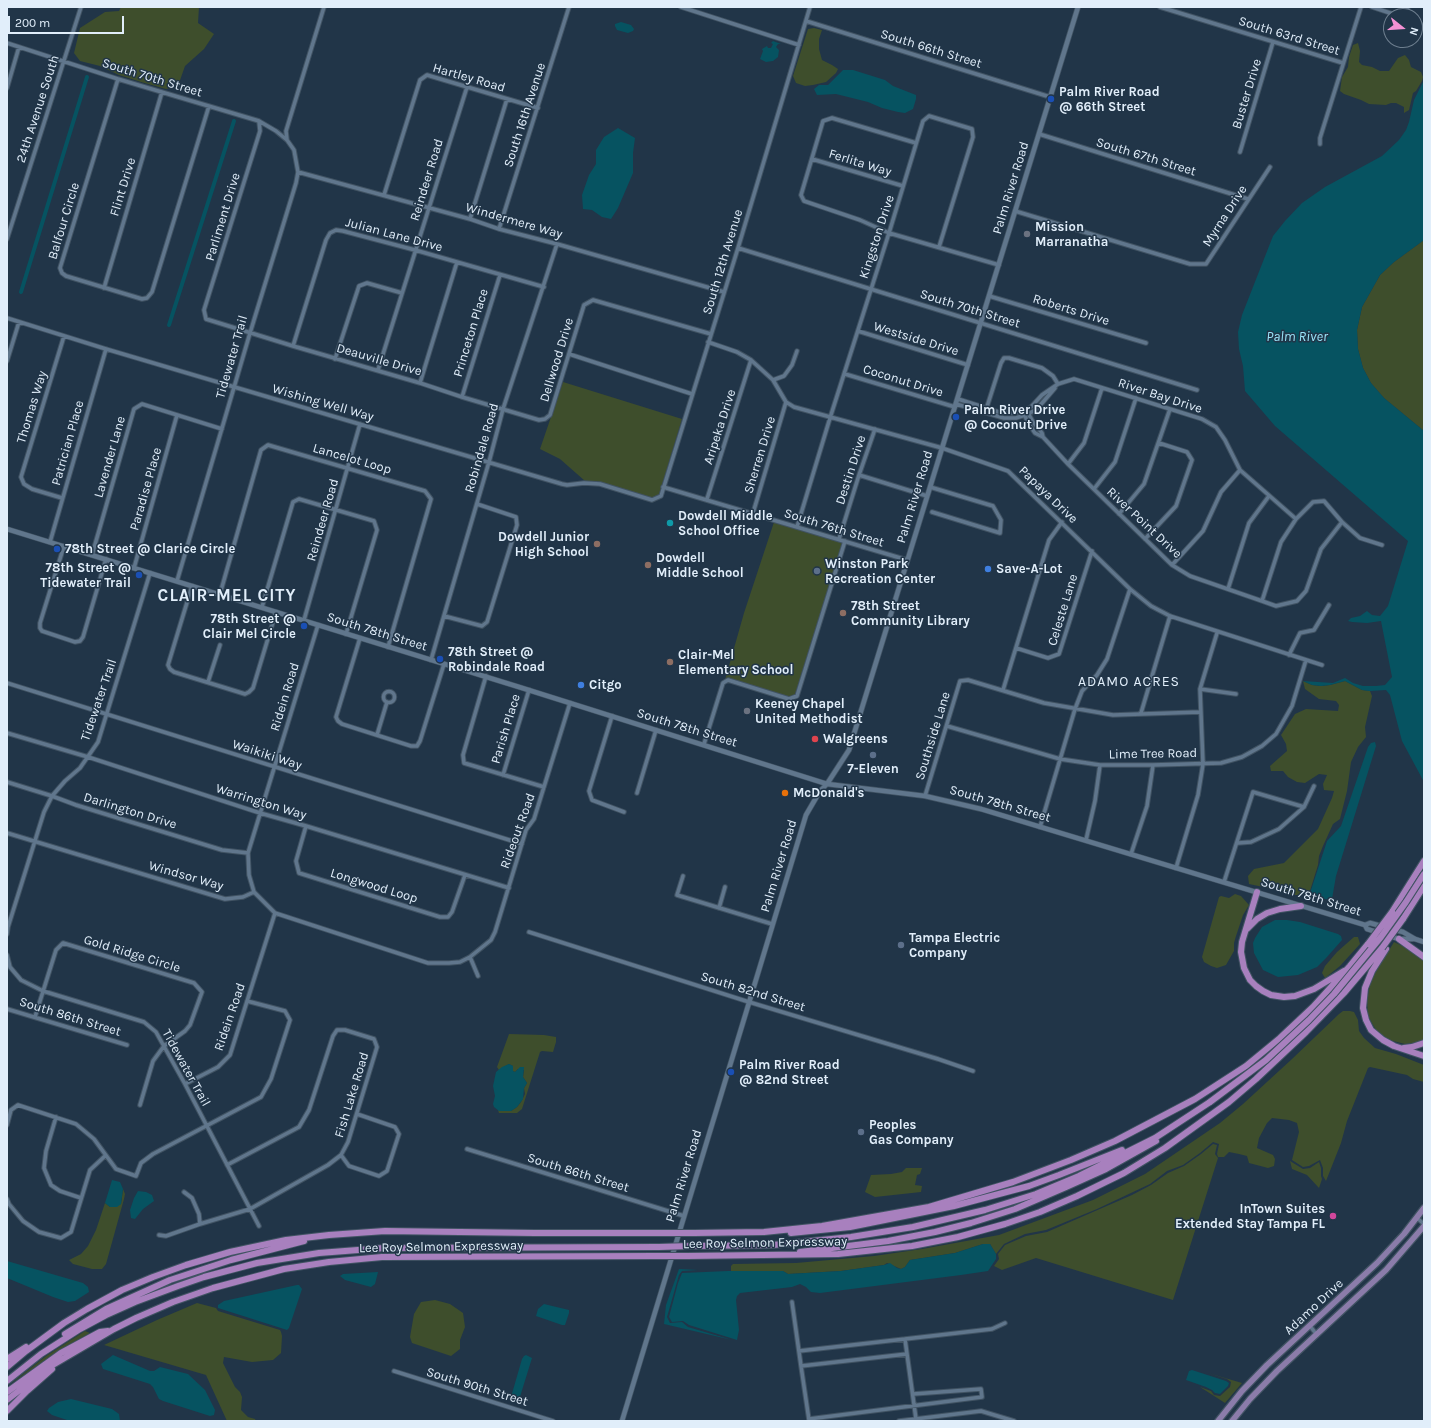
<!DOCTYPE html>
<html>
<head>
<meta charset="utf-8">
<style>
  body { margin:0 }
  #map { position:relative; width:1431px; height:1428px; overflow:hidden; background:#213548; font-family:Karla,sans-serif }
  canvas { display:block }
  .frame { position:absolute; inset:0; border:8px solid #e1eefa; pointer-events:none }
  .north { position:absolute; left:1383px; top:8px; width:40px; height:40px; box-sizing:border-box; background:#213548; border:1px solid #6e7f8f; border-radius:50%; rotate:107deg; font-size:11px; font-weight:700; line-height:16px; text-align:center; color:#e1eefa }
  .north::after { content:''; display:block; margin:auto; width:14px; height:18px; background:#f491d4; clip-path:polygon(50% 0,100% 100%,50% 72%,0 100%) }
  .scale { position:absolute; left:8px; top:16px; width:116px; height:18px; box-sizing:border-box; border:2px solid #e1eefa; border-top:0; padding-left:5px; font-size:12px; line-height:14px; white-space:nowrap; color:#e1eefa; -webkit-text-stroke:3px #213548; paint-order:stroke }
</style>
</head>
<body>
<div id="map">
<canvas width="1431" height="1428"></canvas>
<div class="frame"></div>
<div class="north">N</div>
<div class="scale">200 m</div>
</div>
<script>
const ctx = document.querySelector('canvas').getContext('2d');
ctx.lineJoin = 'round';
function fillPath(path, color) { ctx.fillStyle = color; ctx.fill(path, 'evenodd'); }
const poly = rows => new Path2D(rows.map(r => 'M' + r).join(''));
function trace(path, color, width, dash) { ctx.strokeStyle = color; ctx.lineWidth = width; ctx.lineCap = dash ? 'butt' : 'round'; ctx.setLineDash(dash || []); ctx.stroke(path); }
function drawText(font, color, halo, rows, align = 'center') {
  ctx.font = font + ' Karla,sans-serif'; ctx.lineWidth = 3; ctx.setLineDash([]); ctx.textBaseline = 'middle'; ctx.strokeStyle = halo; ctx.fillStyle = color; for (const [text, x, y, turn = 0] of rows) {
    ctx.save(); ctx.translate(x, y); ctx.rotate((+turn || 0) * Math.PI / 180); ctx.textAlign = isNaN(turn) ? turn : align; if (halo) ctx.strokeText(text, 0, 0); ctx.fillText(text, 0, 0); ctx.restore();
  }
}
fillPath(poly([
  [121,7,199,7,198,23,214,34,204,49,185,66,178,86,166,89,141,82,119,75,100,66,80,61,74,53,80,28,105,12,119,11],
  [814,28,822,30,819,39,819,49,822,60,832,65,838,69,836,73,826,82,813,85,805,86,796,83,793,76,808,29],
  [1358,43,1360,51,1359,62,1362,65,1372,67,1380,71,1389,71,1398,58,1405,55,1409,60,1411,67,1421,72,1423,77,1422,81,1416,91,1413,93,1409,110,1404,113,1404,107,1396,103,1391,103,1386,105,1369,104,1361,100,1344,94,1340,91,1342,77,1348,67,1349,57,1353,45],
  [1424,240,1424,431,1384,398,1371,383,1363,368,1358,349,1357,330,1362,307,1380,275,1394,262],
  [563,382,682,419,659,495,652,498,600,482,585,481,560,459,540,449],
  [775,519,843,541,794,698,725,680,744,613],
  [1303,681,1312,685,1321,686,1330,685,1345,681,1362,690,1370,691,1372,696,1365,727,1366,737,1358,747,1351,762,1347,791,1340,819,1333,824,1323,846,1319,856,1318,865,1309,894,1301,895,1289,895,1282,891,1249,884,1248,876,1254,869,1284,863,1318,829,1332,798,1334,791,1324,790,1323,784,1327,775,1319,774,1305,783,1297,782,1288,777,1283,771,1271,771,1270,766,1287,751,1286,744,1281,735,1295,714,1306,709,1338,711,1339,705,1336,701,1319,699,1305,689],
  [1235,894,1241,896,1249,905,1243,915,1236,936,1234,943,1234,951,1226,965,1217,968,1211,966,1204,962,1202,957,1219,897,1221,896,1229,898],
  [1354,937,1358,937,1360,944,1340,966,1325,978,1322,973,1325,966,1337,952],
  [1394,942,1409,949,1424,959,1424,1040,1414,1043,1405,1044,1389,1040,1376,1030,1368,1016,1367,1000,1370,985,1374,975],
  [1343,1011,1350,1011,1354,1012,1358,1020,1359,1031,1364,1038,1375,1048,1396,1054,1424,1065,1424,1082,1413,1079,1407,1075,1370,1067,1368,1068,1347,1121,1341,1143,1326,1181,1323,1176,1323,1168,1320,1160,1309,1166,1303,1167,1292,1160,1299,1132,1297,1123,1289,1120,1272,1118,1267,1123,1259,1138,1257,1148,1273,1155,1275,1159,1274,1166,1268,1168,1249,1163,1247,1156,1239,1154,1229,1152,1224,1157,1218,1157,1217,1154,1219,1144,1213,1142,1200,1153,1183,1165,1167,1171,1150,1184,1097,1209,1046,1230,1025,1234,1004,1244,996,1254,990,1244,983,1244,955,1253,910,1260,905,1267,901,1269,887,1263,884,1265,841,1271,788,1274,783,1271,731,1271,731,1266,733,1264,796,1263,874,1256,922,1249,999,1235,1093,1200,1145,1174,1220,1123,1243,1104,1292,1059,1339,1014],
  [509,1034,544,1035,556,1037,556,1042,553,1052,542,1051,540,1052,522,1109,517,1113,499,1113,498,1110,511,1111,517,1107,521,1102,525,1094,524,1088,527,1083,523,1077,524,1070,518,1069,515,1072,513,1071,513,1066,509,1064,499,1070,497,1067],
  [1213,1144,1217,1145,1215,1154,1218,1158,1173,1300,1036,1258,1002,1270,994,1266,999,1259,998,1254,1005,1245,1026,1236,1047,1232,1132,1195,1151,1185,1168,1173,1184,1166,1201,1154],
  [1290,1161,1303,1169,1310,1168,1319,1162,1321,1168,1321,1176,1322,1179,1319,1188,1307,1175,1292,1169],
  [906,1168,922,1168,920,1174,917,1175,915,1185,922,1186,921,1192,875,1197,865,1192,871,1175,891,1174,902,1172],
  [123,1189,125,1194,124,1199,106,1264,102,1269,92,1269,73,1264,69,1260,81,1254,88,1246,96,1230,105,1203,110,1207,121,1204],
  [435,1300,450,1304,463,1313,465,1327,460,1340,460,1349,451,1356,412,1343,410,1337,414,1314,421,1302],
  [197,1303,216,1308,218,1311,280,1330,281,1332,282,1336,281,1353,273,1360,252,1362,224,1357,223,1363,235,1387,240,1392,242,1397,241,1410,248,1417,255,1419,256,1421,227,1421,206,1375,104,1345,157,1320],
  [85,1331,90,1333,63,1348,9,1385,46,1356],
  [1208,1373,1242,1383,1225,1403,1200,1387,1211,1391,1214,1395,1220,1396,1230,1387,1231,1382,1227,1379]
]), '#3e4e2c');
fillPath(poly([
  [621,22,631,25,634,29,633,31,628,33,617,30,615,26,615,24],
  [773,41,781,44,778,44,776,47,779,50,778,57,773,61,766,62,760,59,763,51,762,49,767,46,768,48,771,48,773,44,771,43],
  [843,70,853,70,885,80,893,86,916,95,916,99,913,109,905,113,898,112,882,108,868,102,836,94,817,95,814,89,819,85,828,85],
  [1424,80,1424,240,1394,262,1380,275,1362,307,1357,330,1358,349,1363,368,1371,383,1384,398,1424,431,1424,782,1402,741,1390,695,1386,690,1370,691,1362,690,1345,681,1330,685,1321,686,1312,685,1303,681,1333,683,1345,678,1353,683,1363,686,1376,686,1385,685,1392,677,1381,621,1367,623,1352,622,1348,621,1351,618,1360,616,1367,611,1372,615,1380,616,1388,606,1408,541,1275,426,1245,391,1243,366,1239,349,1238,332,1242,315,1273,236,1285,221,1302,203,1325,187,1382,156,1399,140,1406,130,1409,122,1414,100],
  [618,128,635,138,633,153,633,173,618,208,611,219,602,217,592,210,583,209,582,195,589,175,596,164,596,150,604,137],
  [1375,742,1376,746,1336,876,1332,899,1330,900,1312,896,1310,893,1327,841,1341,826,1368,747,1371,743],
  [1275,920,1287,920,1300,922,1338,934,1341,936,1342,940,1327,957,1317,967,1298,975,1278,977,1263,970,1254,953,1253,943,1255,938,1262,927],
  [509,1064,513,1066,513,1071,515,1072,520,1067,524,1067,523,1077,527,1083,524,1088,523,1099,517,1107,511,1111,499,1111,494,1107,493,1104,495,1096,493,1086,496,1072,502,1067],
  [112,1180,120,1182,123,1189,121,1204,117,1207,110,1207,105,1203],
  [138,1191,146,1192,152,1195,154,1201,143,1209,135,1219,131,1218,130,1210,134,1198],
  [983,1244,990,1244,996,1254,996,1259,988,1271,961,1275,820,1293,811,1292,806,1287,800,1284,792,1287,740,1293,737,1296,736,1300,739,1330,737,1340,689,1325,683,1321,672,1322,669,1317,678,1283,682,1273,728,1271,783,1271,788,1274,841,1271,884,1265,890,1263,897,1268,901,1269,905,1267,910,1260,955,1253],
  [7,1261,83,1283,88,1287,89,1292,75,1301,68,1302,53,1297,7,1278],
  [679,1269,698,1270,682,1271,679,1275,667,1317,670,1323,682,1322,688,1327,732,1340,664,1324,666,1305],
  [378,1272,375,1284,371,1287,345,1280,340,1276,343,1274],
  [297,1285,299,1285,302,1289,289,1328,287,1330,218,1308,218,1305,224,1301],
  [544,1304,569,1310,569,1313,565,1325,562,1325,536,1316,538,1309],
  [113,1355,150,1371,154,1371,160,1367,188,1374,205,1390,215,1410,214,1415,210,1416,163,1401,159,1399,153,1387,150,1384,103,1369,101,1364],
  [526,1355,532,1358,519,1400,511,1397,522,1359,524,1356],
  [1192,1370,1226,1381,1229,1383,1228,1386,1220,1394,1215,1393,1212,1390,1206,1387,1186,1380,1189,1371],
  [71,1399,112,1409,119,1414,120,1421,70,1421,52,1415,47,1411,49,1408,58,1402]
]), '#065361');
trace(poly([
  [21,292,87,77],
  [169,325,234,121]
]), '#065361', 4);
const minor = poly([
  [681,7,799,45],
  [1160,7,1343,63],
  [1372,7,1399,16],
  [1405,16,1408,7],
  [806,21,1050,97],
  [1415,22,1424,26],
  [7,43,118,79,259,121,276,131,287,140,294,150,298,172,296,183,250,333,177,581],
  [118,79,60,268,62,273,66,276,142,299,147,298,152,292,209,106],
  [7,88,19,47],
  [259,121,260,131,204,310,206,319,293,346,420,383,462,397,539,420,545,419,550,415,584,305,593,300,711,334],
  [1039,134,1248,199],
  [287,140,286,131,324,7],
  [916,143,832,118,823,121,801,195,804,201,860,220,889,233,999,265],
  [1320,144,1320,138,1361,7],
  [1240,152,1273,42],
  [812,159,903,186],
  [298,172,470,219,499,229,557,244,724,292],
  [384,195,420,80,427,75,538,108],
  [1015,211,1190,264,1206,264,1270,167],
  [470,219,507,99],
  [499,229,569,7],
  [7,239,81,7],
  [738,248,1197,390],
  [104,288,162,92],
  [989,296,1146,343],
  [7,318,106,349,562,484,567,485,584,483,600,484,652,500,661,496,738,248,810,7],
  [858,331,968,365],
  [708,342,737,352,751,360,773,380,786,402,794,407,942,448,1008,471,1130,589,1151,606,1170,616,1322,665],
  [293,346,326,240,330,233,336,230,343,231,415,250,544,287],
  [569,354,692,394],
  [335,359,359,286,367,283,402,293],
  [7,361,19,322],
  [378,370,467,87],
  [845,374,955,407],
  [773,380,784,376,792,365,797,351],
  [420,383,457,262],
  [462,397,500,275],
  [958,399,1002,413,1012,413,1023,411,1031,407,1042,395,1058,384,1074,379,1202,419,1216,427,1225,440,1240,470,1296,519],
  [956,404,1004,418,1016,418,1028,414,1037,409,1055,388],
  [1023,411,1028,423,1035,433,1043,437,1068,464,1172,565,1190,576,1262,601,1276,606,1297,601,1306,591,1321,549,1342,522],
  [985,413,1001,363,1004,358,1009,358,1042,368,1053,376,1058,384],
  [1028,413,1033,422,1042,433,1043,437],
  [1068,464,1084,443,1102,388],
  [859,475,927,496],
  [663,487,907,560],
  [930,487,993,506,1001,520,1000,533,932,512],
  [1094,489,1115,462,1136,398],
  [62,498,32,489,24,484,21,477,64,336],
  [707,499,751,360],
  [753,513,786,402],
  [1119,514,1144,484,1170,409],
  [797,527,830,418,889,233,923,121,929,116,972,129,973,137,939,247],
  [839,539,859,475,875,429],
  [1145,539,1176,506,1192,460,1187,452,1159,443],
  [50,542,106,349],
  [64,546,40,623,40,628,42,631,75,642,80,641,83,637,106,559],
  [92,555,134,409,142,404,222,429],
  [1172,565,1203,531,1221,492,1240,470],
  [134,568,177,415],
  [192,586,168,665,170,669,174,672,245,694,249,692,253,688,276,612],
  [1228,589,1249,523,1269,496],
  [220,594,261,450,268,445,425,491,431,499,388,647],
  [1262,601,1281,542,1296,519,1313,502,1324,501,1342,522,1360,538,1382,545],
  [262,607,293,502,299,499,374,521,377,530,346,634],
  [444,616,482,626,487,622,517,525,516,517,477,504],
  [304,620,360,424],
  [318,625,248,853,249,875,254,892,275,913,428,963,449,963,460,962,470,957,491,940,495,932,526,830,534,819,570,703],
  [360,638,336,717,338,721,342,724,411,746,417,746,420,741,444,664],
  [1016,648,1048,658,1059,654,1092,551],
  [1289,655,1300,633,1314,630,1329,605],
  [431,660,489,462,503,409,557,244],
  [486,676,463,755,464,763,544,787],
  [208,682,220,645],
  [7,683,522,844],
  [1200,689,1236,694],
  [1003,690,1049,540,1062,522],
  '383.5 697a5.5 5.5 0 1 1 11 0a5.5 5.5 0 1 1-11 0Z',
  [1141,713,1170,616],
  [612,716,589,791,592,800,624,812],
  [947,726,1060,759,1100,765,1153,765,1221,763,1242,757,1262,746,1276,734,1292,706,1306,660],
  [7,733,88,757,260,813,306,826,509,888],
  [377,735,387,702],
  [704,744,723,683,728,680,789,699,797,696,845,541],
  [503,775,529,690],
  [7,782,52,796,76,805,222,850,248,853],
  [637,793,656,730],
  [925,796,960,681,968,680,1044,703,1113,715,1200,712],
  [306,826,296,861,299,873,440,917,448,917,452,912,465,875],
  [1040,827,1075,709,1082,691,1097,675,1107,659,1130,589],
  [7,833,225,899,243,897,254,892],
  [1086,840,1095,801,1100,765],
  [1238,843,1251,842,1279,829,1304,807,1314,786],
  [1131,854,1147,806,1153,765],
  [1176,868,1198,795,1203,764,1200,689,1217,633],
  [683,876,677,895,772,924],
  [1224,882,1253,792,1304,807],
  [719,908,725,887],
  [529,932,749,1002,938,1059,973,1071],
  [7,934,8,927,44,812,52,796,65,781,80,768,98,742,150,573],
  [7,955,10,967,21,980,43,991,144,1022,156,1032,185,1084,259,1226],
  [470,957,478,976],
  [7,1009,127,1045],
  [35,1017,56,950,63,943,194,983,202,992,190,1025,185,1031,164,1046,153,1061,140,1105],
  [185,1084,218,1067,230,1055,275,913],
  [56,1117,46,1151,44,1168,51,1185,60,1191,81,1198],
  [7,1125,11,1110,18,1105,76,1124,94,1139,116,1169,136,1176,141,1163,153,1154,261,1097,271,1079,290,1020,285,1011,247,1001],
  [467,1149,684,1216],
  [341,1155,349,1166,379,1176,387,1171,399,1134,395,1127,357,1114],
  [184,1192,192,1198,199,1214,200,1224],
  [7,1199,9,1204,23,1221,39,1232,61,1238,71,1232,90,1170,105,1156],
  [1417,1218,1424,1224],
  [159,1235,166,1236,200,1224,250,1209,328,1165,341,1155,348,1142,377,1047,374,1039,345,1030,337,1030,333,1036,309,1110,299,1127,227,1165],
  [792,1302,801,1366],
  [1310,1326,1317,1335],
  [905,1339,992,1329,1005,1323],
  [799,1351,905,1339,907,1354],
  [394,1371,553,1421],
  [809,1419,982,1397,981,1389,913,1394],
  [809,1420,801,1366,907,1354,916,1419],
  [899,1421,981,1411,1014,1421]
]);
const tertiary = poly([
  [7,529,519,687,827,784,925,796,981,809,1365,925,1370,923,1403,932,1415,939,1424,942],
  [1365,925,1367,929,1399,939,1413,939],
  [622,1421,806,815,820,791,827,784,849,750,1078,7]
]);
const primary = poly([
  [1218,1421,1242,1391,1267,1365,1377,1263,1404,1234,1424,1208],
  [1232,1421,1250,1399,1277,1371,1386,1270,1424,1226]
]);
const motorway = poly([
  [1257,892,1242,942,1241,952,1244,968,1250,980,1256,986,1263,991,1271,995,1284,997,1295,996,1314,989,1344,971],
  [1392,912,1424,861],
  [1403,919,1424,886],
  [1247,929,1257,919,1267,913,1280,909,1301,906],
  [1399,939,1424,957],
  [1386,949,1372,971,1365,988,1363,1008,1366,1020,1371,1030,1383,1040,1394,1046,1424,1056],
  [1404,1048,1412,1047,1424,1043],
  [694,1233,764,1232,822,1226,929,1207,1013,1182,1071,1160,1115,1141,1195,1099,1246,1066,1280,1038,1313,1007,1350,966,1368,944],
  [791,1233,850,1227,954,1206,1029,1186,1059,1175,1122,1150],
  [690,1246,773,1245,851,1237,913,1227,985,1210,1036,1194,1079,1176,1155,1138,1210,1102],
  [800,1252,888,1241,935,1232,971,1223,1015,1209,1066,1187,1106,1169,1156,1141],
  [687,1256,838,1254,912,1246,958,1237,1005,1224,1040,1212,1077,1196,1124,1173,1165,1148,1229,1102,1256,1079,1306,1032,1344,993,1382,948],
  [65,1334,106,1309,170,1280,231,1260,304,1241],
  [7,1359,26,1347],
  [7,1367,26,1351,64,1323,87,1309,122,1290,153,1277,186,1265,230,1252,286,1240,329,1235,385,1231,535,1233,663,1233],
  [7,1381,41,1354,80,1329,106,1315,135,1302,178,1286,204,1277,257,1263,319,1253,384,1248,659,1247],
  [7,1392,61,1353,100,1332,108,1331],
  [7,1400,51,1366,114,1329,136,1318,173,1302,213,1288,284,1269,329,1262,382,1257,656,1256],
  [7,1411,27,1391,52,1369]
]);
trace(minor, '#415363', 5.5);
trace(tertiary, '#415363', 6);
trace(primary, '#415363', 8);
trace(motorway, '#415363', 8);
trace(minor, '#60768c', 3.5);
trace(tertiary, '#60768c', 4.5);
trace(primary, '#8b7caa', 5.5);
trace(motorway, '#a880be', 6);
const motorwayBridge = poly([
  [1368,944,1392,912],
  [1382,948,1403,919],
  [1210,1102,1266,1060,1309,1020,1334,994,1381,937,1406,902,1424,874],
  [663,1233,694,1233],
  [659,1247,690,1246],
  [656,1256,687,1256]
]);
trace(motorwayBridge, '#415363', 8, []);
trace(motorwayBridge, '#a880be', 6);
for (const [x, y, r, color] of [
  [1051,99,4,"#1a4fb4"],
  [1027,234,4,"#6b7280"],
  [956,417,4,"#1a4fb4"],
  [670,523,4,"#0f9aa8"],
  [597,544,4,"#8d6e63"],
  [57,549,4,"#1a4fb4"],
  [648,565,4,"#8d6e63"],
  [988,569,4,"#3f7fe0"],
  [817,571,4,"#5c6f8a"],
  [139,575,4,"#1a4fb4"],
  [843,613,4,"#8d6e63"],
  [304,626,4,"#1a4fb4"],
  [440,659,4,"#1a4fb4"],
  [670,662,4,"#8d6e63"],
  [581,685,4,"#3f7fe0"],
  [747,711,4,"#6b7280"],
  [815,739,4,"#e0444e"],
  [873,755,4,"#5c6f8a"],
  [785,793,4,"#e8710a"],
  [901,945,4,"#5c6f8a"],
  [731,1072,4,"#1a4fb4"],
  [861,1132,4,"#5c6f8a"],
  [1333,1216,4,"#d1479c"]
]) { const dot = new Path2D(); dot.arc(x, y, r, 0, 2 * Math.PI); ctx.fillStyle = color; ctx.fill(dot); trace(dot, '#213548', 1.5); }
drawText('13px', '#e1eefa', '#213548', [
  ["South 63rd Street",1289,36,17],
  ["South 66th Street",931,49,17],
  ["South 70th Street",152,78,17],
  ["Hartley Road",469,78,16],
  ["Buster Drive",1247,94,-73],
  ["24th Avenue South",38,109,-72],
  ["South 16th Avenue",525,115,-72],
  ["South 67th Street",1146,157,17],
  ["Ferlita Way",860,163,17],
  ["Reindeer Road",427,180,-73],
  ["Flint Drive",123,187,-73],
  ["Palm River Road",1011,188,-73],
  ["Myrna Drive",1225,216,-57],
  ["Parliment Drive",223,217,-73],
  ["Balfour Circle",64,221,-73],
  ["Windermere Way",514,221,16],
  ["Julian Lane Drive",394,235,15],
  ["Kingston Drive",877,237,-72],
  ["South 12th Avenue",723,262,-73],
  ["South 70th Street",970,309,17],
  ["Roberts Drive",1071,310,17],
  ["Princeton Place",471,333,-73],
  ["Westside Drive",916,339,17],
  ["Tidewater Trail",232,357,-74],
  ["Deauville Drive",379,360,16],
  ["Dellwood Drive",557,360,-73],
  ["Coconut Drive",903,381,17],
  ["River Bay Drive",1160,396,18],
  ["Wishing Well Way",323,403,16],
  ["Thomas Way",32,407,-73],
  ["Aripeka Drive",720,427,-72],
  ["Patrician Place",68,443,-74],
  ["Robindale Road",482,448,-74],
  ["Sherren Drive",760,455,-73],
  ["Lavender Lane",110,457,-74],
  ["Lancelot Loop",352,459,16],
  ["Destin Drive",851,470,-72],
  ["Paradise Place",146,489,-74],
  ["Papaya Drive",1048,495,44],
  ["Palm River Road",915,497,-73],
  ["Reindeer Road",323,520,-74],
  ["River Point Drive",1144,523,43],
  ["South 76th Street",834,528,17],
  ["Celeste Lane",1063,610,-73],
  ["South 78th Street",377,632,17],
  ["Ridein Road",285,697,-73],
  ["Tidewater Trail",99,700,-71],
  ["South 78th Street",687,728,17],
  ["Parish Place",506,729,-73],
  ["Southside Lane",933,736,-73],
  ["Lime Tree Road",1153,754,-1],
  ["Waikiki Way",267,755,18],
  ["Warrington Way",261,802,17],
  ["South 78th Street",1000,804,16],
  ["Darlington Drive",130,811,17],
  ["Rideout Road",518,831,-70],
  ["Palm River Road",779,866,-73],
  ["Windsor Way",186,876,16],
  ["Longwood Loop",374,886,17],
  ["South 78th Street",1311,897,17],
  ["Gold Ridge Circle",132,954,17],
  ["South 82nd Street",753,992,17],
  ["South 86th Street",70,1017,17],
  ["Ridein Road",230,1017,-71],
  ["Tidewater Trail",186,1068,61],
  ["Fish Lake Road",352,1095,-73],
  ["South 86th Street",578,1173,17],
  ["Palm River Road",684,1176,-73],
  ["Lee Roy Selmon Expressway",765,1243,-1],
  ["Lee Roy Selmon Expressway",441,1247,-1],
  ["Adamo Drive",1314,1307,-43],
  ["South 90th Street",477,1387,17]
]);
drawText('bold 13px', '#e1eefa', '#213548', [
  ["Palm River Road",1059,92],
  ["@ 66th Street",1059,107],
  ["Mission",1035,227],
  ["Marranatha",1035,242],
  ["Palm River Drive",964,410],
  ["@ Coconut Drive",964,425],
  ["Dowdell Middle",678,516],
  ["School Office",678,531],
  ["Dowdell Junior",589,537,"right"],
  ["High School",589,552,"right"],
  ["78th Street @ Clarice Circle",65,549],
  ["Dowdell",656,558],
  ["Middle School",656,573],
  ["Winston Park",825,564],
  ["Recreation Center",825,579],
  ["78th Street @",131,568,"right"],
  ["Tidewater Trail",131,583,"right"],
  ["Save-A-Lot",996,569],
  ["78th Street",851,606],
  ["Community Library",851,621],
  ["78th Street @",296,619,"right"],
  ["Clair Mel Circle",296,634,"right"],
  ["78th Street @",448,652],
  ["Robindale Road",448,667],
  ["Clair-Mel",678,655],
  ["Elementary School",678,670],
  ["Citgo",589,685],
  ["Keeney Chapel",755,704],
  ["United Methodist",755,719],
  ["Walgreens",823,739],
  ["7-Eleven",873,769,"center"],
  ["McDonald's",793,793],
  ["Tampa Electric",909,938],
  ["Company",909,953],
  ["Palm River Road",739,1065],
  ["@ 82nd Street",739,1080],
  ["Peoples",869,1125],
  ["Gas Company",869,1140],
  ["InTown Suites",1325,1209,"right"],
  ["Extended Stay Tampa FL",1325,1224,"right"]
], 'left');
drawText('italic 14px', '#99e5f9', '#213548', [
  ["Palm River",1297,337]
]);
ctx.letterSpacing = '1px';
drawText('14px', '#e1eefa', '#213548', [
  ["ADAMO ACRES",1129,682]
]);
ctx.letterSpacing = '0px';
ctx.letterSpacing = '1px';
drawText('bold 17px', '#e1eefa', '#213548', [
  ["CLAIR-MEL CITY",227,596]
]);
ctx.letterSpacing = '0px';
</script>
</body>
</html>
